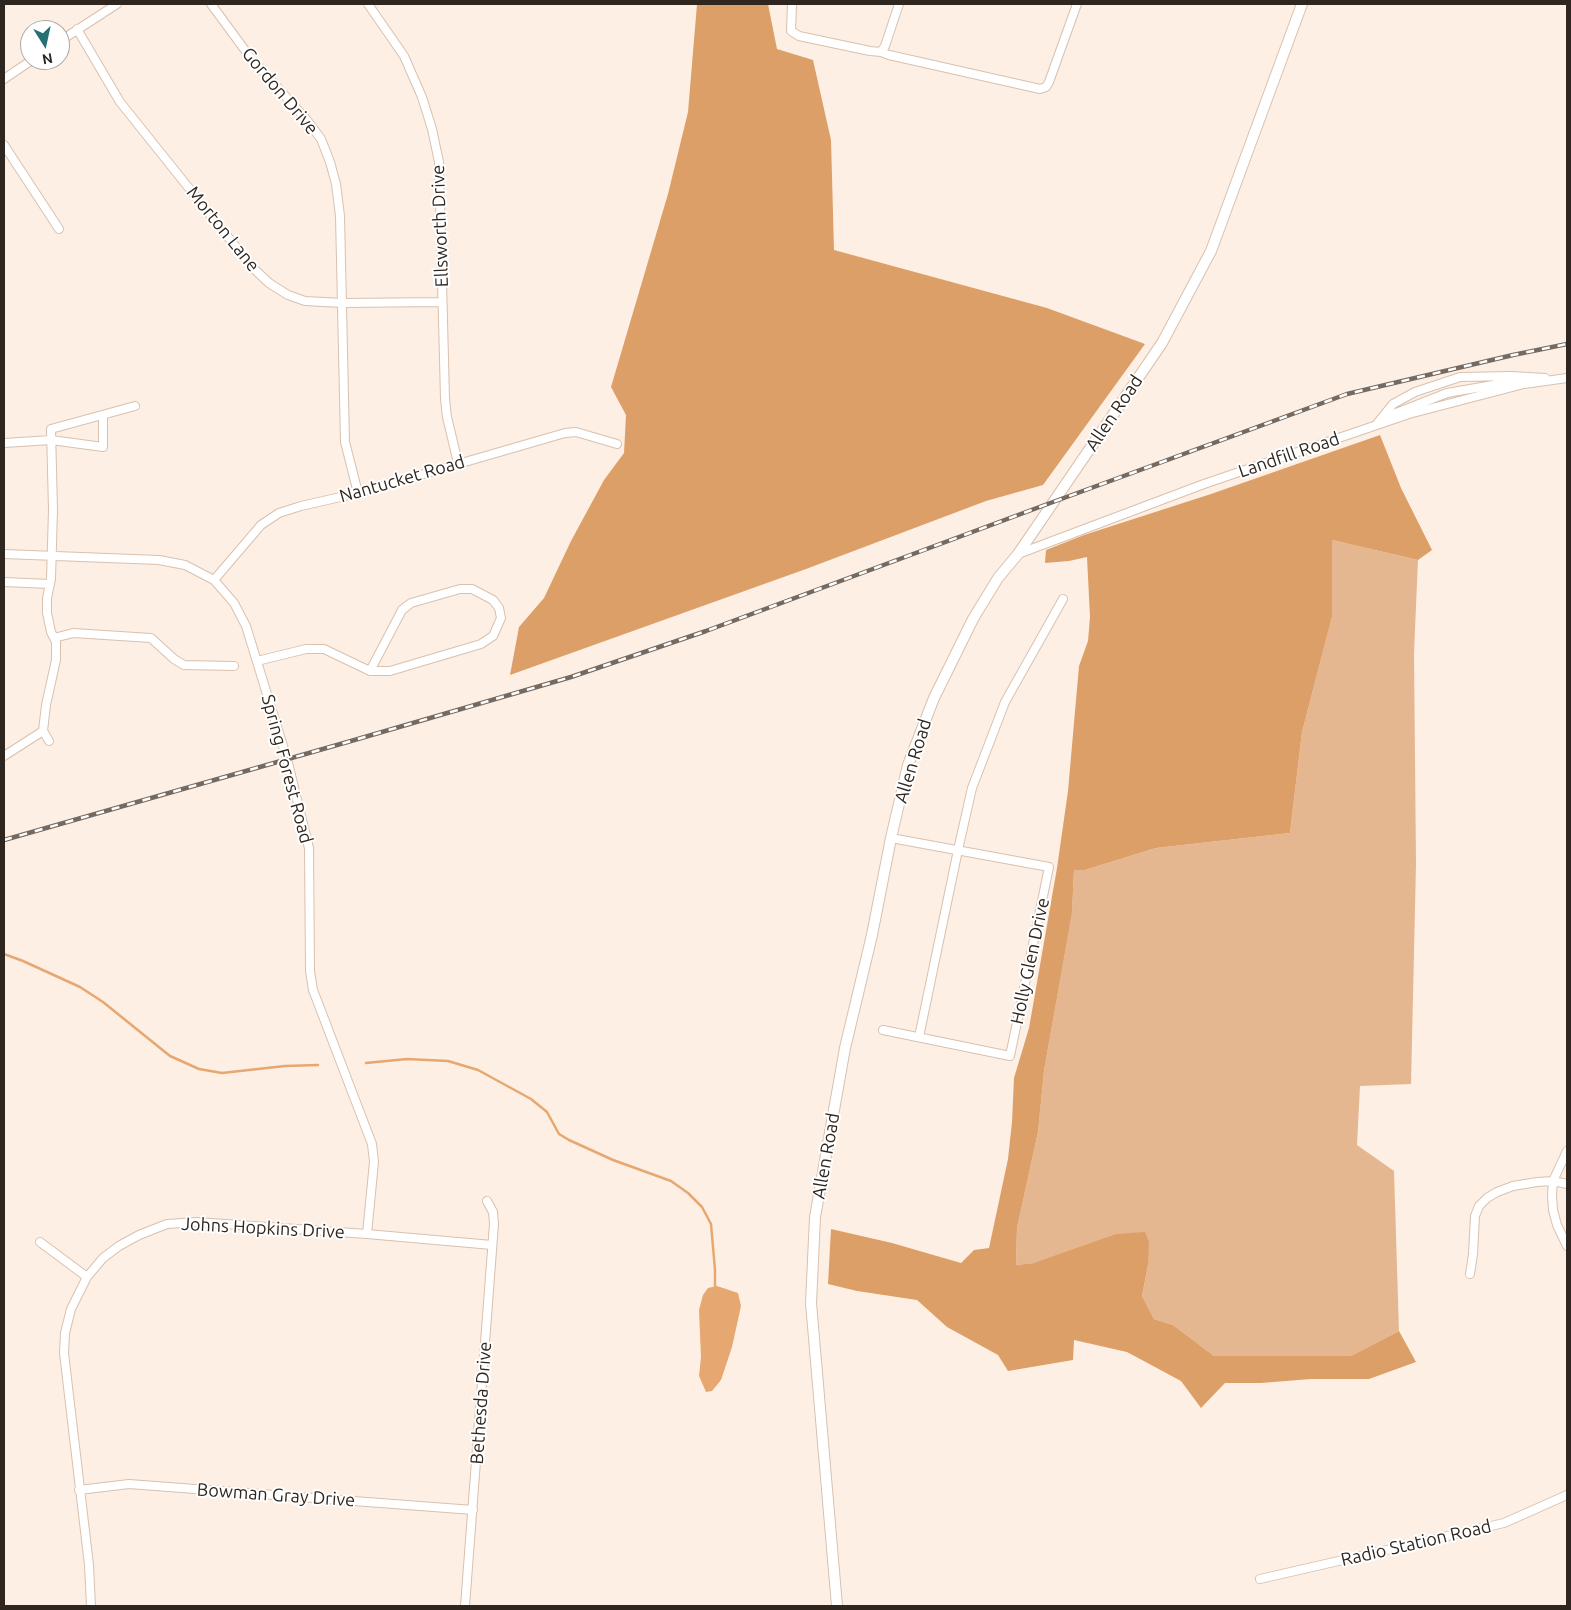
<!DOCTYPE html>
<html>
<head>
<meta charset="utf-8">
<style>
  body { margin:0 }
  #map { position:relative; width:1571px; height:1610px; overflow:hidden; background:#feefe4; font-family:Ubuntu,sans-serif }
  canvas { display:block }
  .frame { position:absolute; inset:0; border:5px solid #2f261f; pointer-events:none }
  .north { position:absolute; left:20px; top:20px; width:50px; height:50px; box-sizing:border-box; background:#fff; border:1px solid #aca8a5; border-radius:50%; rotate:170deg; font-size:14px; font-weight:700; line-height:20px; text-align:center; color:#2f261f }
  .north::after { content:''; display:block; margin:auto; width:18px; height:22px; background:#257073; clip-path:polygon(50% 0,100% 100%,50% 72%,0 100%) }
</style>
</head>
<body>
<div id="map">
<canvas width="1571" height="1610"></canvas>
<div class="frame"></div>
<div class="north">N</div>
</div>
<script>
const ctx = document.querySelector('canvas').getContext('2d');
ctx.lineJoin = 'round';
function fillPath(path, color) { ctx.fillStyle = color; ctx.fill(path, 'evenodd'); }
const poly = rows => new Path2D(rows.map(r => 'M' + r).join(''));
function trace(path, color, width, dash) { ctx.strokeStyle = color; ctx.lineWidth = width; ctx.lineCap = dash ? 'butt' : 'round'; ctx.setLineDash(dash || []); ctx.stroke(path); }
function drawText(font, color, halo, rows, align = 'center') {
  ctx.font = font + ' Ubuntu,sans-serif'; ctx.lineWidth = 4; ctx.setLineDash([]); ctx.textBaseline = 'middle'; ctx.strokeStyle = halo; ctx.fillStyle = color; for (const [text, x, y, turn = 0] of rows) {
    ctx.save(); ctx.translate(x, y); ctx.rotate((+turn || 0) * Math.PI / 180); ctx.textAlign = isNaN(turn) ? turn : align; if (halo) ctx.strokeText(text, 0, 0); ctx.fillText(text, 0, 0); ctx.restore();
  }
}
fillPath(poly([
  [1332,540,1418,560,1414,653,1416,864,1411,1084,1360,1086,1357,1145,1394,1171,1399,1331,1351,1356,1214,1356,1173,1325,1154,1319,1142,1296,1148,1265,1034,1263,1016,1265,1017,1228,1038,1132,1044,1071,1072,912,1074,869,1085,870,1156,848,1290,833,1302,732,1332,617]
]), '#e5b790');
fillPath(poly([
  [697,4,768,4,777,49,813,60,831,140,834,250,1047,308,1145,344,1043,485,986,501,806,569,510,675,519,627,544,598,571,541,604,480,624,453,626,415,611,387,668,194,688,112],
  [1380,435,1401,488,1432,550,1418,560,1332,540,1332,617,1302,732,1290,833,1156,848,1085,870,1074,870,1072,913,1044,1071,1038,1132,1017,1228,1016,1265,1034,1263,1116,1234,1145,1232,1149,1242,1148,1265,1142,1296,1154,1319,1173,1325,1214,1356,1351,1356,1399,1331,1416,1362,1369,1379,1311,1379,1261,1383,1225,1383,1201,1408,1181,1381,1127,1352,1074,1340,1073,1360,1008,1371,998,1355,947,1327,917,1300,857,1291,828,1284,831,1229,892,1243,961,1263,974,1250,989,1248,1008,1159,1012,1122,1014,1078,1029,1028,1057,868,1068,791,1079,666,1088,641,1090,617,1087,557,1069,561,1045,563,1046,550,1084,535,1211,494]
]), '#dd9f68');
fillPath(poly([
  [717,1286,738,1293,741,1306,732,1347,721,1380,712,1391,706,1392,699,1376,701,1357,699,1310,703,1295,708,1288]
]), '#e7a770');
trace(poly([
  [4,954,23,961,80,987,103,1002,170,1056,199,1069,222,1073,285,1066,318,1065],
  [366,1063,407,1059,448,1061,478,1070,531,1099,547,1112,559,1134,569,1140,613,1160,671,1181,688,1193,702,1207,711,1224,715,1270,715,1289]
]), '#e7a770', 2.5);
const minor = poly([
  [211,4,250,57,306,119,321,139,330,162,336,184,340,216,345,442,358,493],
  [368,4,404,56,422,97,432,129,439,162,445,399,447,417,458,463],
  [792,4,791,31,799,36,870,51,881,52,885,46,899,4],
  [77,29,120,102,252,267,269,283,288,295,305,301,343,303,442,302],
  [60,41,117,4],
  [881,52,889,55,1040,89,1046,87,1049,82,1077,4],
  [4,79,32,60],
  [4,145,59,229],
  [1386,417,1447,393,1522,380],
  [1376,425,1393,404,1415,392,1460,377,1511,376,1545,378],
  [4,443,51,440,103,447,103,415],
  [4,554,159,560,185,565,214,580,234,603,246,626,287,759,309,848,310,971,313,990,372,1144,374,1162,367,1234],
  [1018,554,1204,484,1409,414,1524,384,1567,378],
  [214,580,261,525,279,513,301,506,358,493,565,433,576,432,617,444],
  [4,582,50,584],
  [54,638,73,633,151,638,174,659,184,665,234,666],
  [257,661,306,649,324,649,370,671,390,671,481,644,493,636,501,618,499,608,493,600,472,589,460,589,411,603,402,610,370,671],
  [49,741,43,731,46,705,56,660,56,642,51,632,47,613,47,598,51,579,53,510,51,429,135,406],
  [4,756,43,731],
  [883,1030,1010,1056,1049,867,891,838],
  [919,1037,958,850,972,788,1005,702,1063,599],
  [1567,1151,1553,1181,1552,1195,1553,1210,1557,1225,1567,1246],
  [40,1242,87,1277],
  [1470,1274,1473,1254,1475,1216,1479,1206,1487,1198,1497,1192,1513,1186,1537,1182,1553,1181,1567,1184],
  [79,1490,129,1484,473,1510],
  [1260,1579,1504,1523,1567,1495],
  [91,1606,89,1565,64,1353,65,1333,71,1309,87,1277,103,1258,119,1246,139,1235,167,1224,197,1222,367,1234,492,1245],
  [465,1606,494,1224,493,1212,487,1201]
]);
const major = poly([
  [837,1606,811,1303,815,1217,845,1048,872,935,891,838,908,765,934,698,973,619,998,578,1018,554,1162,343,1211,251,1302,4]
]);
trace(minor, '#d8c1af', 10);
trace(major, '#d8c1af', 12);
trace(minor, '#fff', 8);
trace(major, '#fff', 10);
const rail = poly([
  [4,840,351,741,571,677,706,631,1053,502,1347,394,1513,355,1567,344]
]);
trace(rail, '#756a61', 4.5);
trace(rail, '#fff', 2.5, [8]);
drawText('18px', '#2f261f', '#fff', [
  ["Gordon Drive",280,91,50],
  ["Ellsworth Drive",440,226,-92],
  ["Morton Lane",223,229,51],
  ["Allen Road",1114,413,-56],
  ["Landfill Road",1289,455,-19],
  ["Nantucket Road",402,479,-16],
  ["Allen Road",913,761,-73],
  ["Spring Forest Road",287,769,75],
  ["Holly Glen Drive",1030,961,-78],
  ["Allen Road",826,1156,-80],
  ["Johns Hopkins Drive",263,1228,3],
  ["Bethesda Drive",481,1403,-86],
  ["Bowman Gray Drive",276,1495,4],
  ["Radio Station Road",1416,1543,-13]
]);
</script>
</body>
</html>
